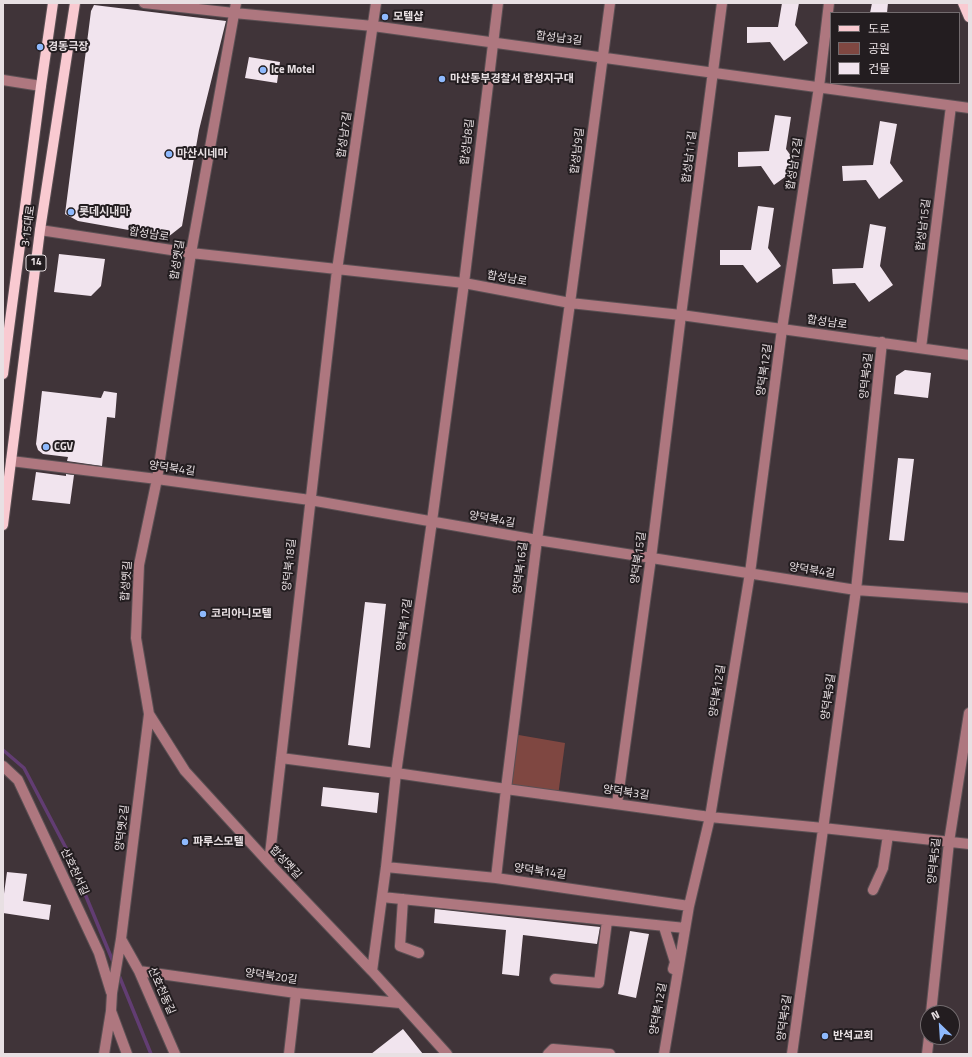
<!DOCTYPE html>
<html>
<head>
<meta charset="utf-8">
<style>
  body { margin:0 }
  #map { position:relative; width:972px; height:1057px; overflow:hidden; background:#403439; font-family:"Titillium Web","Noto Sans KR",sans-serif }
  canvas { display:block }
  .frame { position:absolute; inset:0; border:4px solid #e8e0e3; pointer-events:none }
  .legend { position:absolute; left:830px; top:12px; width:130px; height:72px; box-sizing:border-box; background:#231d20; border:1px solid #726b6e; margin:0; padding:5px 7px; list-style:none; font-size:12px; color:#e8e0e3 }
  .legend li { display:flex; align-items:center; gap:8px; height:20px }
  .legend b { width:20px; border:1px solid #726b6e }
  .north { position:absolute; left:920px; top:1005px; width:40px; height:40px; box-sizing:border-box; background:#231d20; border:1px solid #726b6e; border-radius:50%; rotate:335deg; font-size:11px; font-weight:700; line-height:16px; text-align:center; color:#e8e0e3 }
  .north::after { content:''; display:block; margin:auto; width:14px; height:18px; background:#8eb9fd; clip-path:polygon(50% 0,100% 100%,50% 72%,0 100%) }
</style>
</head>
<body>
<div id="map">
<canvas width="972" height="1057"></canvas>
<div class="frame"></div>
<ul class="legend">
<li><b style="height:5px;background:#f9cad1"></b>도로</li>
<li><b style="height:11px;background:#7f4741"></b>공원</li>
<li><b style="height:11px;background:#f1e4ee"></b>건물</li>
</ul>
<div class="north">N</div>
</div>
<script>
const ctx = document.querySelector('canvas').getContext('2d');
ctx.lineJoin = 'round';
function fillPath(path, color) { ctx.fillStyle = color; ctx.fill(path, 'evenodd'); }
const poly = rows => new Path2D(rows.map(r => 'M' + r).join(''));
function trace(path, color, width, dash) { ctx.strokeStyle = color; ctx.lineWidth = width; ctx.lineCap = dash ? 'butt' : 'round'; ctx.setLineDash(dash || []); ctx.stroke(path); }
function drawText(font, color, halo, rows, align = 'center') {
  ctx.font = font + ' "Titillium Web","Noto Sans KR",sans-serif'; ctx.lineWidth = 4; ctx.setLineDash([]); ctx.textBaseline = 'middle'; ctx.strokeStyle = halo; ctx.fillStyle = color; for (const [text, x, y, turn = 0] of rows) {
    ctx.save(); ctx.translate(x, y); ctx.rotate((+turn || 0) * Math.PI / 180); ctx.textAlign = isNaN(turn) ? turn : align; if (halo) ctx.strokeText(text, 0, 0); ctx.fillText(text, 0, 0); ctx.restore();
  }
}
fillPath(poly([
  [513,734,565,743,558,796,506,789]
]), '#7f4741');
trace(poly([
  [3,750,24,768,66,848,114,964],
  [118,973,151,1054]
]), '#623d73', 3.5);
fillPath(poly([
  [782,3,799,3,795,25,808,43,784,61,770,42,747,43,747,27,778,27],
  [872,3,888,3,887,13,870,13],
  [94,5,226,21,199,130,182,226,168,237,78,221,65,214,91,11],
  [249,57,280,62,277,83,245,78],
  [775,115,791,117,786,149,799,167,774,185,761,166,738,167,738,152,769,151],
  [880,121,897,124,890,163,903,181,879,199,866,180,843,181,842,166,873,165],
  [758,206,774,208,768,248,781,266,757,283,743,265,720,265,720,250,751,250],
  [870,224,886,227,880,266,893,285,869,302,855,283,833,284,832,269,863,268],
  [59,254,105,259,101,286,91,296,54,292],
  [905,370,931,373,928,398,894,394,896,376],
  [42,391,101,398,104,391,117,393,115,418,107,417,102,466,67,461,68,457,43,454,38,450,36,444],
  [898,458,914,459,904,541,889,540],
  [36,472,66,476,66,474,74,475,70,504,32,500],
  [365,602,386,604,370,748,348,745],
  [323,787,379,793,377,813,321,806],
  [7,872,27,874,23,901,51,905,49,920,3,913,3,901],
  [435,909,600,927,597,944,523,935,519,976,502,974,506,930,434,923],
  [630,931,649,934,636,998,618,994],
  [403,1029,423,1054,371,1054]
]), '#f1e4ee');
const minor = poly([
  [144,3,234,13,373,26,969,108],
  [236,3,191,253,157,479,139,565,136,638,149,714,185,771,269,863,372,971,447,1054],
  [3,80,41,86],
  [40,230,191,253,464,283,570,303,681,315,969,355],
  [921,348,951,106],
  [11,461,157,479,310,500,537,540,856,590,969,598],
  [281,758,396,773,506,789,710,817,823,828,969,844],
  [3,766,18,780,99,953,111,992],
  [617,804,651,558,681,315,722,3],
  [269,863,337,270,376,3],
  [386,867,496,878,689,906],
  [496,878,506,789,537,540,570,303,610,3],
  [873,890,883,868,888,835],
  [382,897,685,928],
  [403,899,400,946,419,953],
  [664,927,675,962,673,969],
  [121,939,139,971,175,1054],
  [139,971,296,993,400,1003],
  [372,971,386,867,396,773,432,521,464,283,498,3],
  [555,979,599,983,607,921],
  [111,1011,127,1054],
  [931,1013,949,842,969,713],
  [104,1054,111,1011,112,993,121,939,149,714],
  [289,1054,296,993],
  [548,1054,553,1049,610,1054],
  [664,1054,689,906,710,817,750,573,782,329,819,87,829,3],
  [792,1054,856,590,882,342],
  [927,1054,929,1037]
]);
const major = poly([
  [963,3,969,17],
  [3,374,41,86,53,3],
  [3,525,40,230,75,3]
]);
trace(minor, '#5b5054', 12);
trace(major, '#5b5054', 12);
trace(minor, '#ae777f', 10);
trace(major, '#f9cad1', 10);
for (const [x, y, r, color] of [
  [385,17,4,"#8eb9fd"],
  [40,47,4,"#8eb9fd"],
  [263,70,4,"#8eb9fd"],
  [442,79,4,"#8eb9fd"],
  [169,154,4,"#8eb9fd"],
  [71,212,4,"#8eb9fd"],
  [46,447,4,"#8eb9fd"],
  [203,614,4,"#8eb9fd"],
  [185,842,4,"#8eb9fd"],
  [825,1036,4,"#8eb9fd"]
]) { const dot = new Path2D(); dot.arc(x, y, r, 0, 2 * Math.PI); ctx.fillStyle = color; ctx.fill(dot); trace(dot, '#231d20', 1.5); }
for (const [x, y, w] of [
  [36,263,20]
]) { const box = new Path2D(); box.roundRect(x - w / 2, y - 8, w, 16, 3); ctx.fillStyle = '#231d20'; ctx.fill(box); trace(box, '#e8e0e3', 1); }
drawText('bold 10px', '#e8e0e3', null, [
  ["14",36,263]
]);
drawText('bold 11px', '#e8e0e3', '#231d20', [
  ["모텔샵",393,17],
  ["경동극장",48,47],
  ["Ice Motel",271,70],
  ["마산동부경찰서 합성지구대",450,79],
  ["마산시네마",177,154],
  ["롯데시내마",79,212],
  ["CGV",54,447],
  ["코리아니모텔",211,614],
  ["파루스모텔",193,842],
  ["반석교회",833,1036]
], 'left');
drawText('11px', '#e8e0e3', '#231d20', [
  ["합성남3길",559,39,7],
  ["합성남7길",345,135,-82],
  ["합성남8길",468,142,-83],
  ["합성남9길",578,151,-83],
  ["합성남11길",690,157,-83],
  ["합성남12길",795,164,-81],
  ["합성남15길",924,225,-83],
  ["3·15대로",29,226,-82],
  ["합성남로",149,235,9],
  ["합성옛길",178,260,-81],
  ["합성남로",507,279,10],
  ["합성남로",827,323,8],
  ["양덕북12길",765,370,-82],
  ["양덕북9길",867,376,-84],
  ["양덕북4길",172,469,8],
  ["양덕북4길",492,520,10],
  ["양덕북15길",639,558,-82],
  ["양덕북18길",290,565,-84],
  ["양덕북16길",521,568,-83],
  ["양덕북4길",812,571,9],
  ["합성옛길",127,581,-86],
  ["양덕북17길",405,625,-82],
  ["양덕북12길",718,691,-81],
  ["양덕북9길",829,697,-82],
  ["양덕북3길",626,793,8],
  ["양덕옛2길",123,828,-83],
  ["양덕북5길",935,861,-84],
  ["합성옛길",285,863,47],
  ["산호천서길",74,872,65],
  ["양덕북14길",540,872,8],
  ["양덕북20길",271,977,8],
  ["산호천동길",161,991,66],
  ["양덕북12길",659,1009,-80],
  ["양덕북9길",785,1018,-82]
]);
</script>
</body>
</html>
